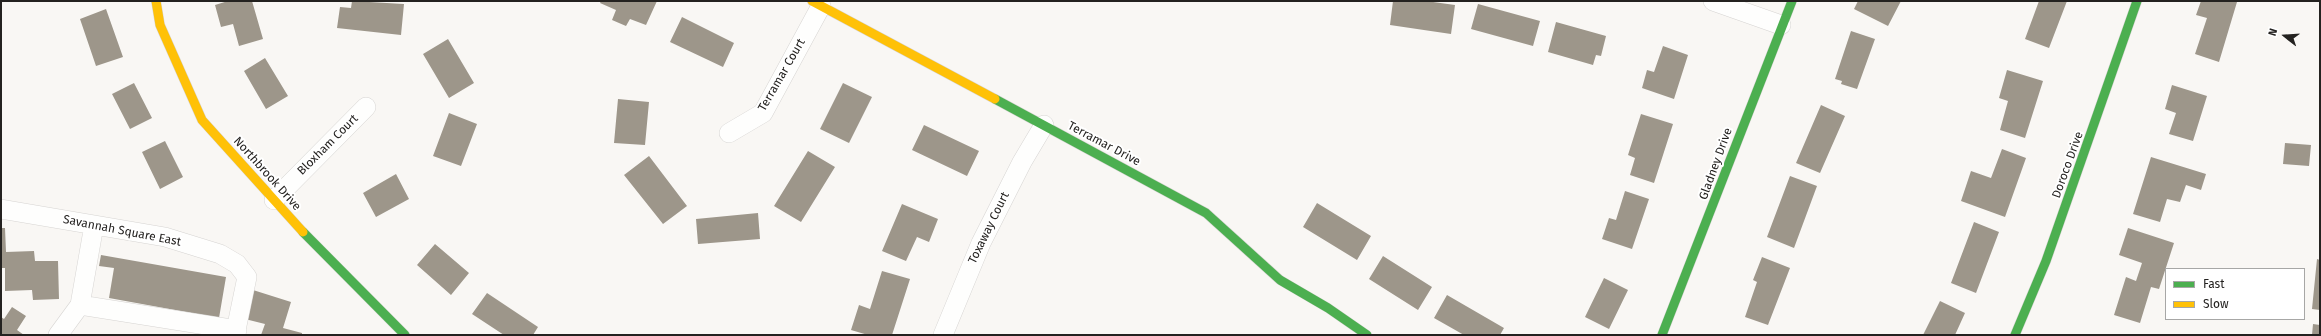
<!DOCTYPE html>
<html>
<head>
<meta charset="utf-8">
<style>
  body { margin:0 }
  #map { position:relative; width:2321px; height:336px; overflow:hidden; background:#f9f7f4; font-family:"Fira Sans",sans-serif }
  canvas { display:block }
  .frame { position:absolute; inset:0; border:2px solid #242220; pointer-events:none }
  .legend { position:absolute; left:2165px; top:268px; width:140px; height:52px; box-sizing:border-box; background:#fff; border:1px solid #a7a7a6; margin:0; padding:5px 7px; list-style:none; font-size:12px; color:#242220 }
  .legend li { display:flex; align-items:center; gap:8px; height:20px }
  .legend b { width:20px; border:1px solid #a7a7a6 }
  .north { position:absolute; left:2265px; top:16px; width:40px; height:40px; -webkit-text-stroke:3px #fff; paint-order:stroke; rotate:287deg; font-size:11px; font-weight:700; line-height:16px; text-align:center; color:#242220 }
  .north::after { content:''; display:block; margin:auto; width:14px; height:18px; background:#242220; clip-path:polygon(50% 0,100% 100%,50% 72%,0 100%) }
</style>
</head>
<body>
<div id="map">
<canvas width="2321" height="336"></canvas>
<div class="frame"></div>
<ul class="legend">
<li><b style="height:5px;background:#4caf50"></b>Fast</li>
<li><b style="height:5px;background:#ffc107"></b>Slow</li>
</ul>
<div class="north">N</div>
</div>
<script>
const ctx = document.querySelector('canvas').getContext('2d');
ctx.lineJoin = 'round';
function fillPath(path, color) { ctx.fillStyle = color; ctx.fill(path, 'evenodd'); }
const poly = rows => new Path2D(rows.map(r => 'M' + r).join(''));
function trace(path, color, width, dash) { ctx.strokeStyle = color; ctx.lineWidth = width; ctx.lineCap = dash ? 'butt' : 'round'; ctx.setLineDash(dash || []); ctx.stroke(path); }
function drawText(font, color, halo, rows, align = 'center') {
  ctx.font = font + ' "Fira Sans",sans-serif'; ctx.lineWidth = 4; ctx.setLineDash([]); ctx.textBaseline = 'middle'; ctx.strokeStyle = halo; ctx.fillStyle = color; for (const [text, x, y, turn = 0] of rows) {
    ctx.save(); ctx.translate(x, y); ctx.rotate((+turn || 0) * Math.PI / 180); ctx.textAlign = isNaN(turn) ? turn : align; if (halo) ctx.strokeText(text, 0, 0); ctx.fillText(text, 0, 0); ctx.restore();
  }
}
fillPath(poly([
  [228,1,252,1,263,39,239,46,233,24,221,27,215,5],
  [352,1,404,4,401,35,337,28,340,7,351,8],
  [601,1,657,1,646,25,630,19,626,26,612,20,616,10,600,3],
  [1393,1,1426,1,1455,5,1451,34,1390,25],
  [1858,1,1901,1,1888,26,1854,9],
  [2039,1,2067,1,2049,48,2025,39],
  [2201,1,2237,2,2219,62,2195,54,2207,18,2196,15],
  [1478,4,1540,21,1533,46,1471,29],
  [106,9,123,57,96,66,80,19],
  [682,17,734,43,723,67,670,42],
  [1556,22,1606,36,1601,56,1596,55,1593,65,1548,52],
  [1851,31,1875,39,1857,89,1841,84,1842,81,1835,79],
  [448,39,474,83,449,98,423,54],
  [1663,46,1688,55,1674,99,1642,88,1647,70,1654,72],
  [265,58,288,96,266,109,244,71],
  [2007,70,2043,81,2025,138,2000,130,2008,101,1999,98],
  [134,83,152,118,130,129,112,94],
  [843,83,872,97,849,143,820,129],
  [2172,85,2207,96,2193,141,2169,134,2176,113,2165,109],
  [618,99,649,102,645,145,614,143],
  [1821,105,1845,116,1820,173,1796,163],
  [449,113,477,124,461,166,433,156],
  [1641,114,1673,124,1654,183,1630,175,1635,158,1628,155],
  [924,125,979,151,967,176,912,150],
  [165,141,183,177,160,189,142,152],
  [2285,143,2311,145,2309,166,2283,164],
  [2002,149,2026,158,2005,217,1961,201,1971,171,1991,178],
  [808,151,835,167,801,222,774,206],
  [649,156,687,206,663,224,624,175],
  [2151,157,2206,174,2201,190,2186,185,2180,202,2167,199,2160,222,2133,214],
  [396,174,409,199,376,217,363,193],
  [1790,176,1817,186,1794,248,1767,237],
  [1625,191,1649,199,1632,249,1602,239,1609,218,1616,220],
  [1317,203,1371,236,1357,260,1303,227],
  [902,204,938,219,929,242,917,237,906,261,882,251],
  [758,213,760,239,698,244,696,219],
  [1974,222,1999,232,1976,293,1951,283],
  [1,228,5,228,6,252,34,251,35,261,58,261,59,299,33,300,32,290,5,291,5,268,1,268],
  [2128,228,2174,243,2159,289,2151,287,2140,323,2114,315,2126,277,2136,281,2142,263,2119,255],
  [435,244,469,273,451,295,417,265],
  [101,255,226,277,219,318,109,298,114,268,99,266],
  [1383,256,1432,287,1418,310,1369,279],
  [1762,257,1790,268,1768,325,1745,317,1757,282,1753,280],
  [2317,259,2320,260,2320,310,2312,309],
  [882,271,910,279,892,335,868,335,851,330,859,305,870,309],
  [1604,278,1628,290,1609,329,1585,317],
  [253,290,291,302,283,328,302,333,302,335,261,335,265,324,245,319],
  [487,293,538,327,533,335,504,335,472,314],
  [1447,295,1504,328,1500,335,1464,335,1434,318],
  [1940,301,1965,313,1955,335,1923,335],
  [12,307,26,316,17,330,24,335,1,335,1,317,4,319],
  [2313,324,2320,325,2320,335,2312,335]
]), '#9d968a');
const street = poly([
  [1713,1,1781,25],
  [729,133,763,113,821,6],
  [274,200,366,107],
  [1,209,165,237,220,254,237,264,247,277,235,335],
  [80,305,237,330],
  [58,335,80,305,94,225],
  [943,335,981,243,1022,162,1044,125]
]);
const fast = poly([
  [995,99,1206,213,1280,280,1328,308,1367,335],
  [303,232,405,335],
  [1662,335,1792,1],
  [2015,335,2046,261,2137,1]
]);
const slow = poly([
  [156,1,160,25,202,120,303,232],
  [812,1,995,99]
]);
trace(street, '#d6d4d2', 20);
trace(fast, '#d6d4d2', 10);
trace(slow, '#d6d4d2', 10);
trace(street, '#fefefd', 19);
trace(fast, '#4caf50', 9);
trace(slow, '#ffc107', 9);
drawText('12px', '#242220', '#fff', [
  ["Terramar Court",782,75,-60],
  ["Terramar Drive",1104,144,28],
  ["Bloxham Court",328,145,-45],
  ["Gladney Drive",1716,164,-70],
  ["Doroco Drive",2068,165,-70],
  ["Northbrook Drive",267,174,48],
  ["Toxaway Court",989,228,-64],
  ["Savannah Square East",122,231,11]
]);
</script>
</body>
</html>
